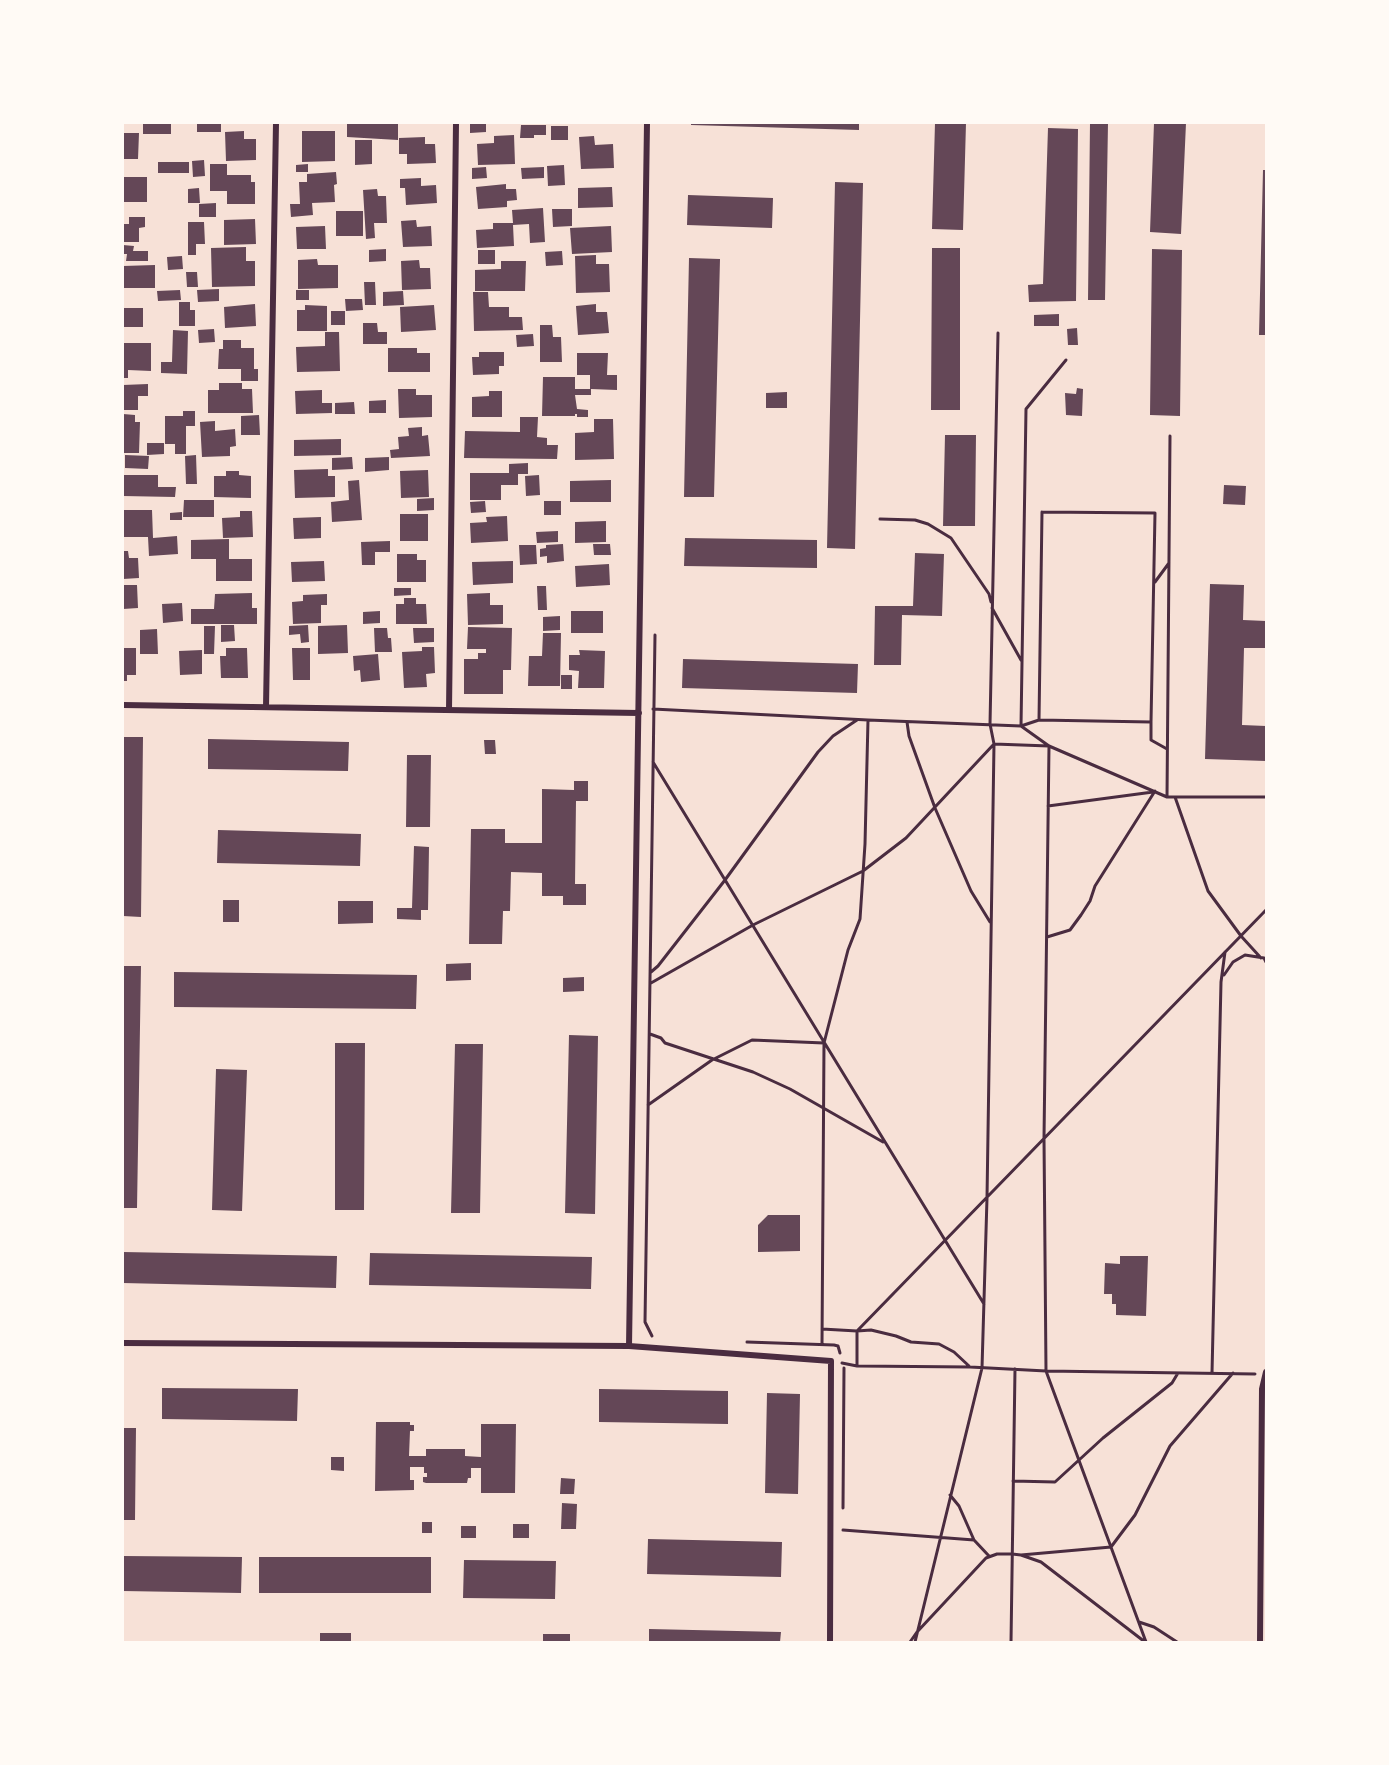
<!DOCTYPE html>
<html>
<head>
<meta charset="utf-8">
<style>
  body { margin:0 }
  #map { position:relative; width:1389px; height:1765px; overflow:hidden; background:#f7e1d7; font-family:"Fira Sans",sans-serif }
  canvas { display:block }
  .frame { position:absolute; inset:0; border:124px solid #fffaf5; pointer-events:none }
</style>
</head>
<body>
<div id="map">
<canvas width="1389" height="1765"></canvas>
<div class="frame"></div>
</div>
<script>
const ctx = document.querySelector('canvas').getContext('2d');
ctx.lineJoin = 'round';
function fillPath(path, color) { ctx.fillStyle = color; ctx.fill(path, 'evenodd'); }
const poly = rows => new Path2D(rows.map(r => 'M' + r).join(''));
function trace(path, color, width, dash) { ctx.strokeStyle = color; ctx.lineWidth = width; ctx.lineCap = dash ? 'butt' : 'round'; ctx.setLineDash(dash || []); ctx.stroke(path); }
fillPath(poly([
  [143,123,171,123,171,134,143,134],
  [197,123,221,124,221,132,197,132],
  [347,123,398,124,398,140,347,137],
  [470,123,486,123,486,132,470,133],
  [691,123,859,123,859,130,691,125],
  [935,123,966,123,963,230,932,229],
  [1090,123,1108,123,1105,300,1088,300],
  [1154,123,1186,123,1181,234,1150,232],
  [521,125,546,125,546,135,534,135,534,138,520,138],
  [551,126,568,126,568,140,551,140],
  [1048,128,1078,129,1076,301,1029,302,1028,285,1043,284],
  [244,131,244,139,256,139,256,160,226,161,225,132],
  [302,131,335,131,335,161,302,162],
  [123,133,139,133,138,159,123,159],
  [514,135,515,164,478,165,477,144,494,143,494,136],
  [594,136,595,145,613,144,614,168,581,169,579,137],
  [425,137,425,144,435,144,436,163,407,164,407,154,399,154,399,138],
  [355,140,372,140,372,164,355,165],
  [204,160,205,176,193,177,192,161],
  [158,162,189,162,189,173,158,173],
  [210,164,227,164,227,175,251,175,251,182,255,182,255,204,227,204,227,191,210,191],
  [308,164,308,172,296,172,296,165],
  [564,165,565,185,548,186,547,166],
  [486,167,487,178,472,179,472,168],
  [544,167,544,178,522,179,521,168],
  [1263,170,1266,170,1266,335,1259,335],
  [336,172,337,184,334,185,335,202,312,203,313,215,291,217,290,204,300,204,299,182,307,182,307,174],
  [123,177,147,177,147,202,123,202],
  [421,178,421,186,436,185,437,203,406,205,405,188,400,188,400,179],
  [835,182,863,183,855,549,827,548],
  [506,184,506,189,516,189,517,200,507,201,507,207,478,209,476,187],
  [612,187,613,207,578,208,578,188],
  [199,188,200,203,188,203,188,189],
  [377,189,378,196,386,196,387,223,374,223,375,238,366,239,363,190],
  [688,195,773,198,772,228,687,225],
  [216,203,216,217,199,217,199,204],
  [543,208,545,242,530,243,529,224,513,225,514,246,477,248,476,230,493,229,493,223,513,223,512,210],
  [552,209,572,209,572,226,553,227],
  [336,211,363,211,363,236,336,236],
  [129,217,145,217,145,227,139,228,139,242,123,242,123,224,129,224],
  [255,219,256,244,224,245,224,220],
  [416,220,417,227,431,226,432,246,403,247,401,221],
  [188,222,204,222,205,244,196,244,196,255,188,255],
  [325,226,326,249,297,249,296,227],
  [611,226,612,252,572,254,570,228],
  [123,245,134,246,133,251,148,251,148,261,126,261,127,254,123,254],
  [246,247,246,261,255,261,255,286,212,287,211,248],
  [932,248,960,248,960,410,931,410],
  [386,249,386,261,369,262,369,250],
  [1152,249,1182,250,1180,416,1150,415],
  [478,250,495,250,495,264,478,264],
  [562,251,563,265,546,266,545,252],
  [596,255,596,264,609,264,610,292,576,293,575,256],
  [182,256,183,269,168,270,167,257],
  [689,258,720,259,714,497,684,497],
  [317,259,318,265,338,265,338,288,298,289,298,260],
  [419,260,420,268,430,268,431,289,402,290,401,261],
  [501,261,526,261,525,291,475,291,475,270,501,269],
  [155,265,155,288,123,288,123,266],
  [186,272,197,272,198,287,187,287],
  [364,282,375,282,376,305,365,305],
  [219,289,219,301,198,302,197,290],
  [180,290,181,300,158,301,157,291],
  [296,290,309,290,309,300,296,300],
  [403,291,404,305,383,306,383,292],
  [473,292,488,292,489,307,509,307,509,317,522,317,523,330,474,331],
  [345,299,362,299,363,310,346,311],
  [179,302,190,302,190,310,195,310,195,326,179,326],
  [255,304,256,326,225,328,224,307],
  [596,304,596,312,607,312,609,333,578,335,576,306],
  [305,305,327,306,327,331,297,331,297,310,305,310],
  [434,305,436,330,401,332,400,307],
  [123,308,143,308,143,327,123,327],
  [331,311,345,311,345,325,331,325],
  [1059,314,1059,326,1034,326,1034,315],
  [363,323,377,323,378,332,387,332,387,344,363,344],
  [540,325,552,325,553,337,561,337,562,362,540,362],
  [1077,328,1078,345,1068,345,1067,329],
  [214,329,215,342,199,343,198,330],
  [173,330,188,331,187,374,161,373,161,362,172,362],
  [325,332,339,332,340,371,297,372,296,347,325,346],
  [533,334,534,346,517,347,516,335],
  [223,340,241,340,241,348,254,348,254,369,258,369,258,381,241,381,241,369,218,369,219,349,223,349],
  [123,343,151,343,151,371,128,370,128,378,123,378],
  [388,348,417,348,417,353,430,353,430,372,388,372],
  [479,352,504,352,504,366,499,366,499,374,473,375,472,357,479,357],
  [577,353,608,353,607,375,617,375,617,390,591,389,591,395,575,395,577,409,588,410,588,417,577,417,577,414,575,414,575,416,542,416,543,377,575,377,575,389,590,389,590,375,577,375],
  [219,383,242,383,242,389,252,389,253,413,208,413,208,390,219,390],
  [148,384,148,396,138,396,138,410,123,410,123,385],
  [1077,388,1083,389,1082,416,1066,415,1065,393,1076,394],
  [398,389,416,389,416,395,432,395,432,417,399,418],
  [322,390,322,403,332,403,332,413,296,414,295,391],
  [489,391,502,391,502,417,472,417,472,397,489,396],
  [787,392,787,408,766,408,766,393],
  [386,400,386,413,369,413,369,401],
  [354,402,355,414,335,414,335,403],
  [183,411,195,411,195,426,186,426,186,454,175,454,175,444,165,444,165,416,183,416],
  [123,414,135,415,135,422,140,422,139,453,123,453],
  [259,415,260,435,241,435,241,416],
  [520,417,538,417,537,437,547,438,547,445,558,445,557,459,464,458,465,431,520,432],
  [594,419,613,419,614,459,575,460,575,433,594,432],
  [215,421,215,431,235,429,236,446,230,447,230,456,202,457,200,422],
  [422,427,422,436,428,435,430,456,391,458,390,450,399,449,398,437,409,436,408,428],
  [945,435,976,435,975,526,943,526],
  [341,439,341,455,294,456,294,440],
  [147,443,164,443,164,454,147,455],
  [125,455,149,456,148,469,125,468],
  [196,455,197,484,186,484,185,456],
  [352,457,353,469,332,470,332,458],
  [389,457,389,470,365,472,365,458],
  [528,463,528,474,518,474,518,485,501,485,501,500,470,500,470,473,509,473,509,464],
  [328,469,328,476,335,476,335,497,295,498,294,470],
  [428,470,429,497,401,498,400,471],
  [226,471,239,471,239,475,251,476,251,498,214,497,214,476,226,476],
  [123,475,158,475,158,487,176,487,175,497,123,496],
  [539,475,540,495,526,496,525,476],
  [359,480,362,520,332,522,331,502,349,500,348,481],
  [611,480,611,502,570,502,570,481],
  [1224,485,1246,486,1245,505,1223,504],
  [434,498,434,510,417,511,417,499],
  [184,500,214,500,214,517,183,517],
  [485,501,486,512,471,513,470,502],
  [544,501,561,501,561,515,544,515],
  [123,510,152,510,153,538,177,536,178,554,149,556,148,537,123,537],
  [240,511,252,511,253,537,223,538,222,518,240,517],
  [182,512,182,520,170,520,170,513],
  [400,514,428,514,428,541,400,541],
  [507,516,508,541,471,543,470,523,487,522,486,517],
  [321,517,321,538,294,539,293,518],
  [606,521,606,542,575,543,575,522],
  [558,531,558,542,537,543,536,532],
  [685,538,817,540,817,568,684,566],
  [229,539,229,559,252,559,252,581,216,581,216,559,191,559,191,540],
  [390,541,390,552,375,552,375,565,362,565,361,542],
  [563,544,564,561,547,563,547,556,540,557,540,549,546,548,546,545],
  [593,544,610,544,611,555,594,555],
  [519,545,536,545,537,564,520,565],
  [123,551,128,551,129,558,138,558,139,578,123,579],
  [915,553,944,554,942,616,902,615,901,665,874,665,875,606,913,606],
  [397,554,417,554,417,560,426,560,426,582,397,582],
  [324,561,325,581,292,582,291,562],
  [513,561,513,583,473,585,472,562],
  [609,564,610,585,576,587,575,566],
  [1210,584,1244,585,1243,620,1266,621,1266,648,1244,648,1242,725,1266,726,1266,761,1205,759],
  [123,585,137,585,138,608,123,609],
  [537,586,546,586,547,610,538,610],
  [394,588,411,588,411,595,394,596],
  [252,593,252,608,257,608,257,624,191,624,191,609,214,609,215,594],
  [490,593,490,605,503,605,503,624,468,625,467,594],
  [327,594,327,605,321,605,321,623,293,624,292,602,303,601,303,595],
  [404,598,416,598,416,604,426,604,427,624,396,624,396,604,404,604],
  [182,603,183,621,163,623,162,604],
  [380,611,380,623,363,624,363,612],
  [571,611,603,611,603,633,571,633],
  [560,616,560,630,543,631,543,617],
  [221,625,234,625,235,641,221,642],
  [308,625,309,642,301,643,300,634,289,635,289,626],
  [347,625,348,653,318,654,318,626],
  [204,626,215,626,214,654,204,654],
  [468,627,512,628,511,670,503,670,503,694,464,694,464,659,478,659,478,653,486,653,486,649,467,649],
  [374,628,387,628,388,638,391,638,392,652,375,652],
  [413,628,434,628,434,642,414,643],
  [157,629,158,654,140,654,140,630],
  [543,633,561,633,560,686,528,686,529,656,542,656],
  [422,647,434,647,435,673,426,674,427,687,404,688,402,652,422,651],
  [123,648,136,648,136,675,127,675,127,681,123,681],
  [226,648,247,648,248,678,221,678,220,656,226,656],
  [292,648,310,648,310,680,293,680],
  [202,650,202,674,180,675,179,651],
  [579,650,605,651,604,688,578,688,579,671,569,670,569,655,580,655],
  [378,654,380,680,361,682,360,670,354,671,353,656],
  [683,659,858,664,857,693,682,688],
  [561,675,572,675,572,689,561,689],
  [123,737,143,737,141,917,123,916],
  [208,739,349,742,348,771,208,769],
  [484,740,495,740,496,754,485,754],
  [407,755,431,755,430,827,406,827],
  [574,781,588,781,588,801,576,801,575,884,586,884,586,905,563,905,563,896,542,896,542,873,511,872,510,911,503,911,502,944,469,944,471,829,505,829,505,843,542,843,542,789,574,790],
  [218,830,361,834,360,866,217,863],
  [414,846,429,847,428,910,421,910,421,920,397,919,397,908,412,908],
  [223,900,239,900,239,922,223,922],
  [338,901,373,901,373,923,338,924],
  [471,963,471,980,446,981,446,964],
  [123,966,141,966,137,1208,123,1208],
  [174,972,417,975,416,1009,174,1007],
  [584,977,584,991,563,992,563,978],
  [569,1035,598,1036,595,1214,565,1213],
  [335,1043,365,1043,364,1210,335,1210],
  [455,1044,483,1044,480,1213,451,1213],
  [216,1069,247,1070,242,1211,212,1210],
  [768,1215,800,1215,800,1251,758,1252,758,1225],
  [123,1252,337,1256,336,1288,123,1283],
  [370,1253,592,1257,591,1289,369,1285],
  [1120,1256,1148,1256,1146,1316,1116,1315,1116,1304,1112,1304,1112,1294,1104,1294,1105,1263,1120,1264],
  [162,1388,298,1389,297,1421,162,1419],
  [599,1389,728,1391,728,1424,599,1422],
  [767,1393,800,1394,798,1494,765,1493],
  [376,1422,410,1422,410,1425,414,1425,414,1431,410,1431,409,1456,426,1456,426,1449,465,1449,465,1456,481,1457,481,1424,516,1424,515,1493,481,1493,481,1468,471,1468,471,1478,468,1478,467,1483,426,1483,423,1482,423,1477,427,1477,427,1473,424,1473,424,1467,410,1467,410,1480,414,1480,414,1490,375,1491],
  [123,1428,136,1428,135,1520,123,1520],
  [331,1457,344,1457,344,1471,331,1470],
  [561,1478,575,1479,574,1494,560,1494],
  [562,1503,577,1504,576,1529,561,1529],
  [422,1522,432,1522,432,1533,422,1533],
  [513,1524,529,1524,529,1538,513,1538],
  [461,1526,476,1526,476,1538,461,1538],
  [648,1539,782,1542,781,1577,647,1574],
  [123,1556,242,1557,241,1593,123,1591],
  [259,1557,431,1557,431,1593,259,1593],
  [464,1560,556,1561,555,1599,463,1598],
  [649,1629,781,1632,780,1642,649,1642],
  [320,1633,351,1633,351,1642,320,1642],
  [543,1634,570,1634,570,1642,543,1642]
]), '#644757');
trace(poly([
  [1042,512,1155,513,1151,722,1039,720,1042,512],
  [880,519,915,520,928,524,951,538,989,594,991,602],
  [1155,582,1169,563],
  [992,608,1021,660],
  [653,709,868,720,1021,726,1039,720],
  [907,722,909,736,935,808,971,891,990,922],
  [1151,722,1151,740,1167,749],
  [1021,726,1026,409,1066,360],
  [1021,726,1049,746,1167,797,1266,797],
  [653,762,984,1304],
  [1167,797,1170,436],
  [1175,797,1208,891,1241,936,1261,958],
  [1048,806,1153,792],
  [1047,937,1070,930,1081,915,1090,901,1095,886,1155,791],
  [651,972,658,966,725,880,818,752,833,736,857,720],
  [1224,975,1233,962,1245,955,1264,958,1266,962],
  [651,983,753,925,863,871,906,838,994,744,1049,746,1044,1138,1046,1371,1146,1642],
  [650,1034,661,1038,665,1043,753,1072,790,1089,883,1142],
  [648,1105,712,1060,752,1040,824,1043],
  [822,1329,857,1331,1266,910],
  [652,1336,645,1322,655,635],
  [747,1342,834,1345,838,1346,840,1353],
  [822,1344,824,1043,848,950,860,919,865,844,868,720],
  [842,1363,857,1366,970,1367,1046,1371,1255,1374],
  [857,1366,857,1331,871,1330,896,1336,911,1342,939,1344,954,1352,969,1366],
  [1212,1373,1221,982,1225,952],
  [1013,1481,1055,1482,1103,1438,1172,1383,1178,1373],
  [950,1495,959,1506,974,1540],
  [843,1508,844,1368],
  [843,1530,974,1540,989,1556],
  [1021,1555,1111,1547,1135,1515,1170,1446,1233,1373],
  [1139,1622,1154,1627,1177,1642],
  [910,1642,917,1632,986,1558,997,1554,1012,1554,1021,1555,1041,1562,1145,1642],
  [915,1642,982,1368,987,1198,994,744,990,724,998,333],
  [1011,1642,1015,1369]
]), '#4a2c40', 3);
trace(poly([
  [123,705,639,713],
  [266,707,276,123],
  [449,710,456,123],
  [123,1343,629,1346,831,1361,830,1642],
  [629,1346,647,123],
  [1260,1642,1262,1389,1266,1372]
]), '#4a2c40', 6);
</script>
</body>
</html>
